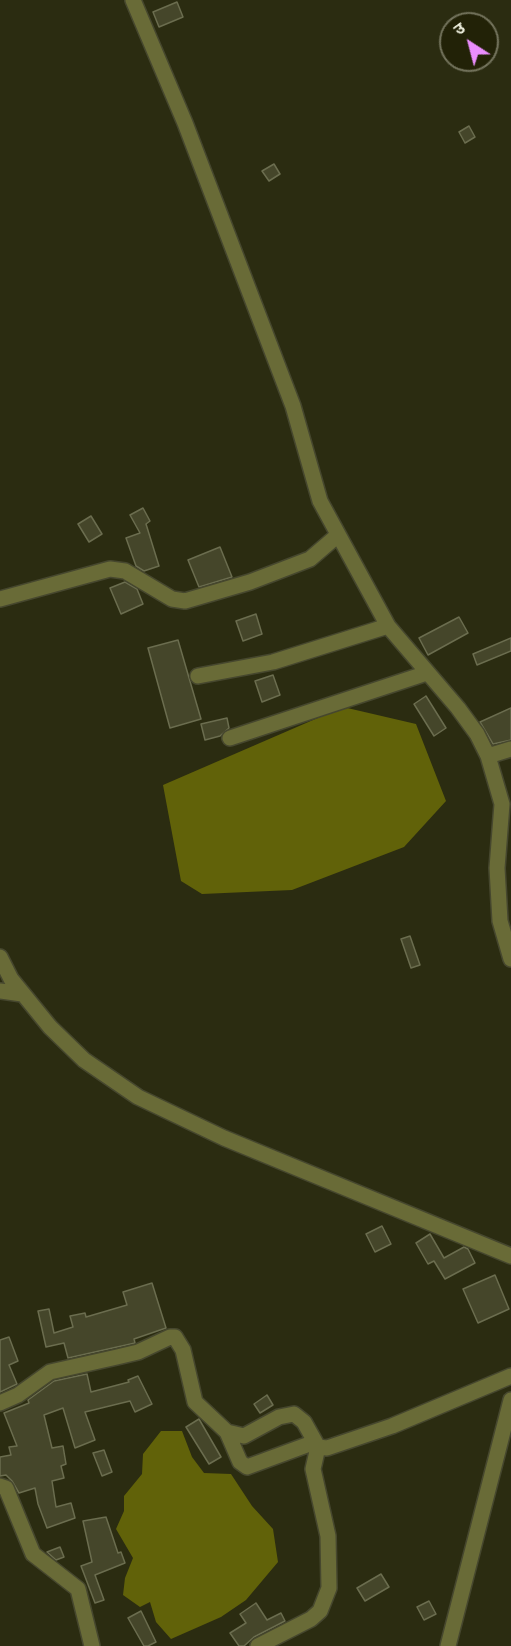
<!DOCTYPE html>
<html>
<head>
<meta charset="utf-8">
<style>
  body { margin:0 }
  #map { position:relative; width:511px; height:1646px; overflow:hidden; background:#2b2c11; font-family:"DM Sans","Noto Sans Devanagari",sans-serif }
  canvas { display:block }
  .north { position:absolute; left:439px; top:12px; width:60px; height:60px; box-sizing:border-box; background:#222207; border:2px solid #74745d; border-radius:50%; rotate:324deg; font-size:16px; font-weight:700; line-height:24px; text-align:center; color:#eff0df }
  .north::after { content:''; display:block; margin:auto; width:21px; height:27px; background:#ea8dfd; clip-path:polygon(50% 0,100% 100%,50% 72%,0 100%) }
</style>
</head>
<body>
<div id="map">
<canvas width="511" height="1646"></canvas>
<div class="north">उ</div>
</div>
<script>
const ctx = document.querySelector('canvas').getContext('2d');
ctx.lineJoin = 'round';
function fillPath(path, color) { ctx.fillStyle = color; ctx.fill(path, 'evenodd'); }
const poly = rows => new Path2D(rows.map(r => 'M' + r).join(''));
function trace(path, color, width, dash) { ctx.strokeStyle = color; ctx.lineWidth = width; ctx.lineCap = dash ? 'butt' : 'round'; ctx.setLineDash(dash || []); ctx.stroke(path); }
fillPath(poly([
  [343,707,416,724,446,801,404,847,292,890,202,894,181,881,163,785],
  [161,1431,182,1431,192,1457,204,1473,231,1474,252,1506,273,1529,278,1562,246,1600,221,1617,171,1639,156,1622,150,1602,140,1607,123,1595,125,1578,133,1558,116,1529,124,1511,124,1496,142,1474,143,1454]
]), '#616209');
const building = poly([
  [177,2,183,17,159,27,153,12,177,2],
  [469,126,475,137,465,143,459,132,469,126],
  [274,164,280,174,269,181,262,171,274,164],
  [143,508,150,521,146,524,159,566,144,571,136,566,126,538,140,533,130,515,143,508],
  [91,516,102,534,89,542,78,524,91,516],
  [220,547,232,577,199,587,188,560,220,547],
  [125,582,137,589,143,604,121,614,110,588,125,582],
  [256,614,262,634,243,641,236,621,256,614],
  [459,617,468,633,428,655,419,638,459,617],
  [511,638,511,651,477,665,473,654,511,638],
  [178,640,201,719,170,728,148,648,178,640],
  [273,675,280,695,262,702,255,681,273,675],
  [426,696,446,728,434,736,414,704,426,696],
  [511,708,511,740,493,744,480,722,511,708],
  [227,718,229,728,220,736,205,740,201,724,227,718],
  [410,936,420,965,411,968,401,939,410,936],
  [382,1226,391,1244,375,1252,366,1234,382,1226],
  [430,1234,444,1258,464,1247,468,1249,475,1263,445,1279,434,1261,428,1264,416,1243,430,1234],
  [495,1275,509,1309,478,1323,463,1289,495,1275],
  [152,1283,166,1328,134,1339,135,1343,68,1358,64,1343,46,1347,38,1311,49,1309,54,1333,73,1327,70,1316,85,1313,86,1317,127,1305,123,1292,152,1283],
  [9,1337,18,1361,9,1365,17,1384,0,1392,0,1340,9,1337],
  [87,1374,91,1392,129,1382,128,1380,138,1376,152,1404,135,1412,130,1401,85,1412,95,1440,75,1448,63,1408,44,1415,52,1448,63,1446,66,1464,61,1466,64,1478,52,1481,56,1507,71,1503,75,1518,47,1528,38,1504,35,1488,19,1493,12,1481,6,1475,0,1476,0,1457,11,1455,9,1447,17,1446,4,1413,29,1403,28,1400,54,1381,87,1374],
  [267,1395,273,1405,260,1413,254,1404,267,1395],
  [199,1419,221,1457,209,1464,186,1427,199,1419],
  [104,1450,112,1472,102,1476,93,1453,104,1450],
  [106,1517,118,1553,121,1552,125,1563,95,1575,104,1600,95,1603,81,1566,92,1562,83,1521,106,1517],
  [60,1547,64,1557,56,1560,47,1552,60,1547],
  [381,1574,389,1587,365,1601,357,1588,381,1574],
  [429,1601,436,1614,424,1620,417,1607,429,1601],
  [256,1603,267,1620,281,1613,285,1621,254,1637,244,1646,239,1646,230,1633,246,1623,240,1614,256,1603],
  [141,1611,156,1642,148,1646,144,1646,128,1618,141,1611]
]);
fillPath(building, '#45462a');
trace(building, '#6b6d4f', 1.5);
const minor = poly([
  [133,0,185,123,293,406,320,501,388,626,458,708,477,734,488,756,502,804,497,868,500,921,511,959],
  [0,599,110,569,125,571,172,599,185,601,250,582,310,559,338,535],
  [198,676,273,662,388,626],
  [230,738,427,673],
  [488,756,511,749],
  [0,957,11,979,50,1027,84,1060,138,1097,224,1138,511,1256],
  [0,991,22,994],
  [0,1403,18,1395,50,1372,117,1357,138,1352,170,1337,175,1337,183,1350,195,1402,227,1432,244,1436,279,1417,294,1414,304,1422,318,1447,327,1448,392,1426,511,1376],
  [227,1432,240,1462,247,1467,315,1442],
  [0,1486,6,1488,33,1554,78,1589,92,1646],
  [258,1646,311,1619,320,1611,329,1588,328,1536,313,1469,318,1447],
  [448,1646,511,1400]
]);
trace(minor, '#46472e', 18);
trace(minor, '#696b37', 15);
</script>
</body>
</html>
